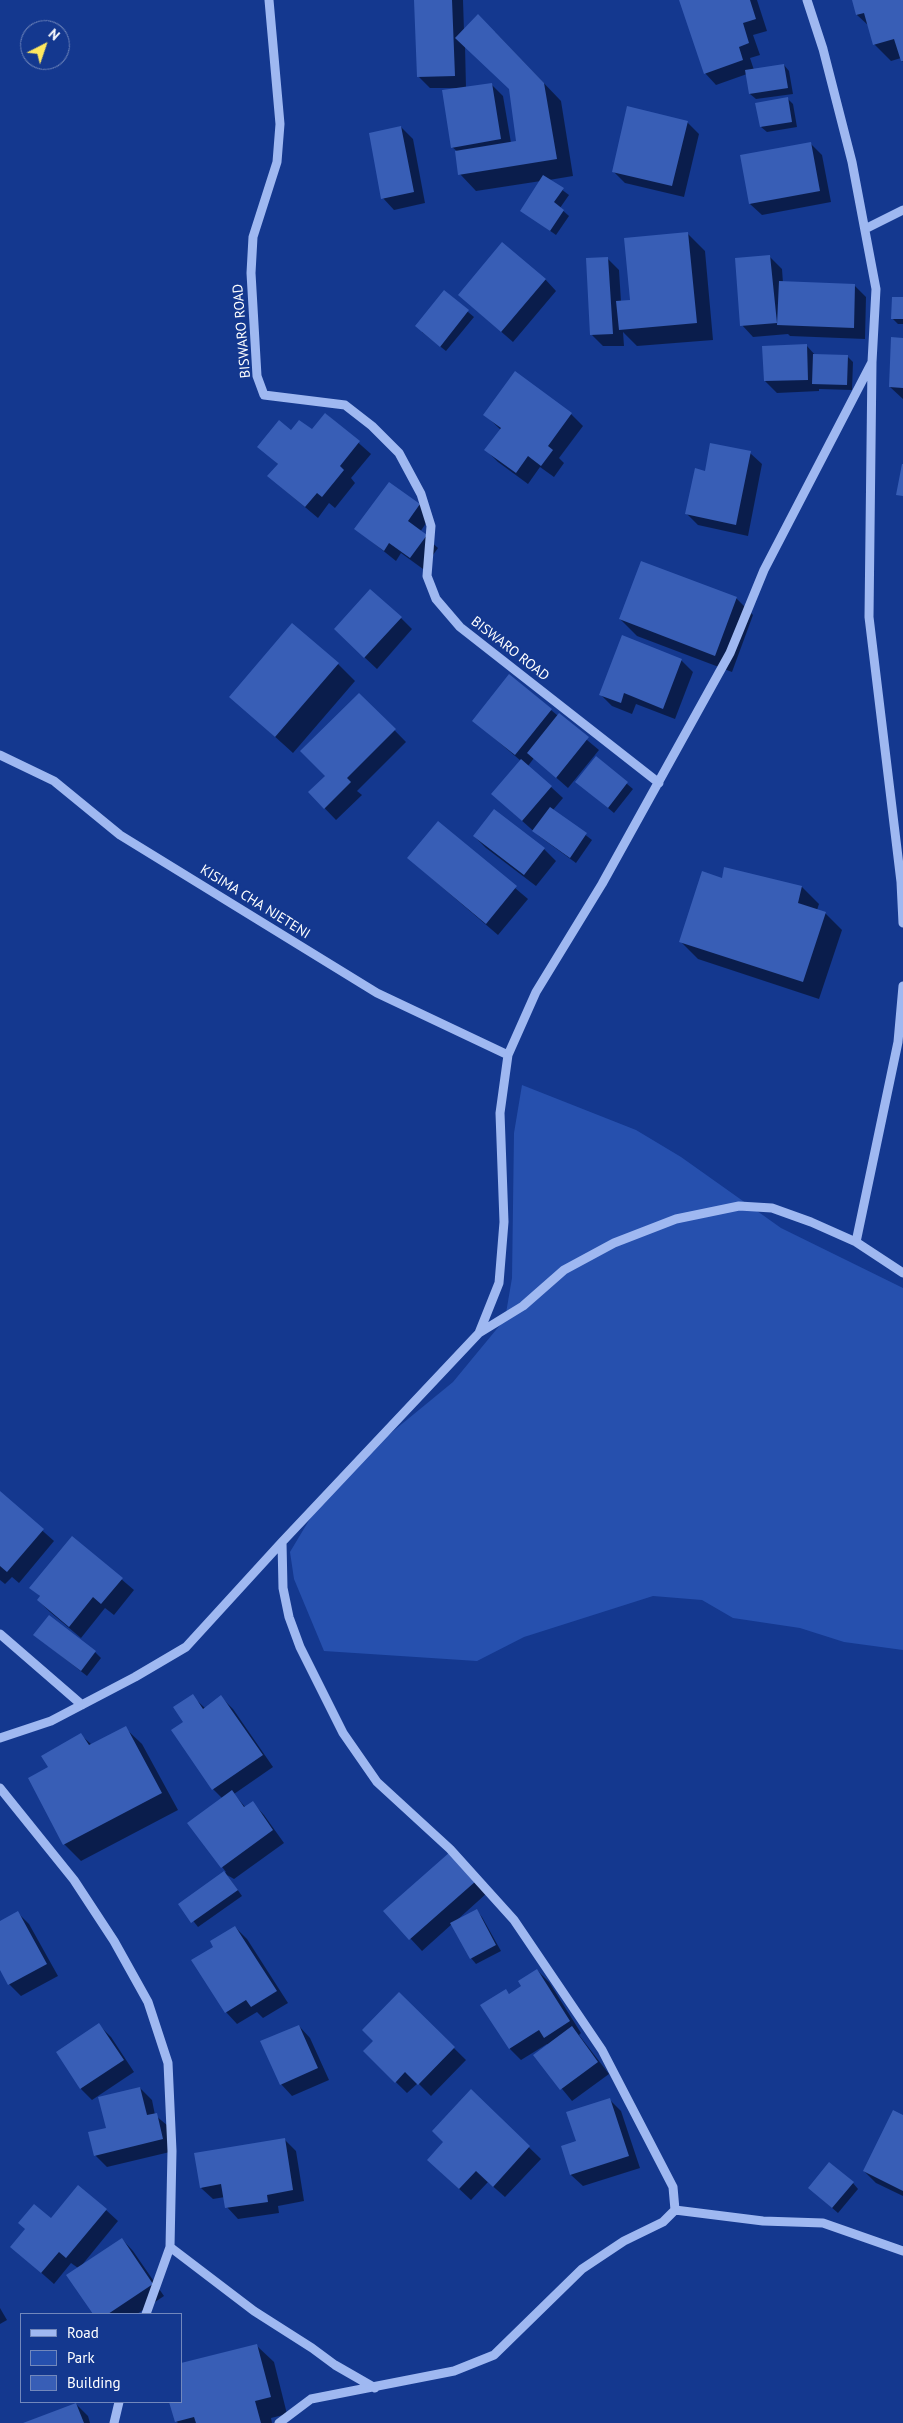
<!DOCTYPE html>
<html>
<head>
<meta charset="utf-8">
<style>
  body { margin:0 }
  #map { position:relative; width:903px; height:2423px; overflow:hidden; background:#14388f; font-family:"PT Sans",sans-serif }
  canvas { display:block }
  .legend { position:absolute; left:20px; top:2313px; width:162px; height:90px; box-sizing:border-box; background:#14388f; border:1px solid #7288bc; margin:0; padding:6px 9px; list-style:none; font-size:15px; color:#fff }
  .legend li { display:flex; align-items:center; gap:10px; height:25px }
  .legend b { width:25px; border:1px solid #7288bc }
  .north { position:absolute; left:20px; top:20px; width:50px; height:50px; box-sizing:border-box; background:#14388f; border:1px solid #7288bc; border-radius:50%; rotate:41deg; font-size:14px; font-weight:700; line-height:20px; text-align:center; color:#fff }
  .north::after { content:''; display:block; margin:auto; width:18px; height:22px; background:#ffe85f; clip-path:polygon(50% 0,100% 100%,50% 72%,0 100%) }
</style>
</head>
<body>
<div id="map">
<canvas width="903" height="2423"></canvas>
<ul class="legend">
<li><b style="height:6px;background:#9fb8f1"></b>Road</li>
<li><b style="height:14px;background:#2650ae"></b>Park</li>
<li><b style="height:14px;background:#385eb6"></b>Building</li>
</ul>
<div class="north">N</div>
</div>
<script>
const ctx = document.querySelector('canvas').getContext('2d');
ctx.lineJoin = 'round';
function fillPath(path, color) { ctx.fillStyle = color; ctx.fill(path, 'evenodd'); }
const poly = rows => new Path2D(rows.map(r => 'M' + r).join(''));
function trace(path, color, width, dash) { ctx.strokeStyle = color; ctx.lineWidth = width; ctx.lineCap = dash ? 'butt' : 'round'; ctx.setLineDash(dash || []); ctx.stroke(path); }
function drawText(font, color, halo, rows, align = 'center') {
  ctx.font = font + ' "PT Sans",sans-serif'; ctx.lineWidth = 4; ctx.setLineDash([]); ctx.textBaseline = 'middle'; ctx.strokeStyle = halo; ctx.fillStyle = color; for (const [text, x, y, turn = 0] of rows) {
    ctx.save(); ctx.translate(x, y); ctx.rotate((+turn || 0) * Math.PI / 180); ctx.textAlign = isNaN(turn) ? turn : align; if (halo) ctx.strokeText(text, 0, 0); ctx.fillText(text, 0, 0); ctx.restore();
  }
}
fillPath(poly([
  [522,1085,636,1130,681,1157,781,1228,903,1288,903,1650,844,1642,800,1628,733,1618,702,1600,653,1596,524,1637,477,1661,324,1651,294,1579,290,1552,311,1517,375,1446,453,1382,505,1319,512,1278,514,1133]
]), '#2650ae');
fillPath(poly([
  [415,0,463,0,464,31,495,32,561,101,573,176,549,180,569,195,560,208,569,216,556,235,522,211,541,181,476,191,460,174,458,152,452,147,456,88,430,88,418,76],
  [465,45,510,89,518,142,511,143,503,96,491,84,466,88],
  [680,0,757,0,767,31,753,35,760,55,750,58,754,70,784,65,789,71,793,94,756,99,750,94,747,74,716,85,705,73],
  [853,0,903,0,903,62,901,58,891,61,874,44,869,26,857,15],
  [787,98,793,104,797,127,767,132,761,127],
  [687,122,699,134,684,197,625,183,613,171],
  [401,127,413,139,425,203,394,210,383,198],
  [811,144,822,155,831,202,762,215,750,204],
  [688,234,705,251,713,340,637,346,623,332,624,346,603,346,592,335,607,258,619,270,621,302,631,301],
  [770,257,782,269,783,283,854,285,866,297,865,339,790,336,788,334,753,337,742,325],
  [545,279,556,291,513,342,459,295],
  [444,292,474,317,446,351,422,332],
  [903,299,903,324,898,324,892,318],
  [903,339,903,399,890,387],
  [807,346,816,356,847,356,853,362,852,390,819,389,819,391,777,393,765,381],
  [515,373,571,414,583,426,559,458,564,463,554,477,540,467,528,484,498,462,486,450,501,430,485,415],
  [326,414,371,454,351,478,355,483,335,508,329,503,318,518,281,487,279,465,259,446,292,431,312,431],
  [750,453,762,464,748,536,698,525,687,514,706,472],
  [419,504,431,516,420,532,438,548,423,569,401,553,396,561,356,529],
  [736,598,753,615,732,672,637,636,620,619],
  [401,618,412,629,377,669,347,641],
  [681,660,693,672,675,719,636,704,632,714,612,706,600,694],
  [338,664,355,681,293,753,230,696],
  [359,694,406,742,357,791,362,795,336,820,309,792,326,776],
  [551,710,599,750,568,788,534,758,528,766,563,798,553,810,592,840,576,863,539,836,492,794,521,761,474,721],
  [596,758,633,789,614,813,583,787],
  [494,811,544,849,556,861,536,886,486,848,474,836],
  [438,823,528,899,498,935,408,858],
  [723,880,802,887,819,904,817,910,825,913,842,930,819,999,698,959,681,942],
  [0,1493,54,1541,19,1583,12,1577,5,1584,0,1580],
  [72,1537,134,1590,114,1615,105,1608,81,1638,50,1612,38,1600,41,1597,31,1587],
  [41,1640,95,1652,101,1658,87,1676],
  [192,1696,205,1708,221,1697,233,1709,273,1767,234,1794,246,1808,253,1803,264,1815,284,1843,234,1879,227,1875,242,1896,198,1927,180,1904,226,1872,188,1823,223,1799,213,1789,185,1722],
  [125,1728,142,1744,178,1810,81,1861,64,1844,49,1767,81,1735,92,1745],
  [450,1854,487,1893,456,1921,477,1911,482,1917,501,1951,476,1964,471,1958,452,1924,422,1951,385,1911],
  [18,1913,29,1924,58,1976,21,1996,9,1984,0,1967,0,1922],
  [235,1927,247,1939,288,2003,263,2018,257,2012,237,2024,226,2012,215,1947],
  [537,1970,549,1982,581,2033,579,2035,609,2074,572,2101,535,2056,548,2046,547,2044,521,2060,510,2049,506,1991,510,1995,523,1987],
  [399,1994,466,2060,431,2096,418,2083,407,2093,364,2051,375,2041],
  [99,2025,111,2037,134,2072,92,2100,81,2089],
  [299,2026,310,2038,329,2080,292,2096,281,2084],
  [140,2088,152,2100,155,2115,168,2126,174,2151,107,2167,95,2155,107,2129],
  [471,2091,541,2159,505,2197,488,2182,471,2200,440,2171,444,2142],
  [610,2100,621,2111,640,2168,583,2186,571,2175,577,2142],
  [903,2116,903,2196,876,2183,864,2171],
  [284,2139,296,2151,304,2201,278,2206,279,2213,238,2219,227,2207,225,2197,213,2199,201,2188],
  [853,2183,858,2189,838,2213,815,2193],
  [106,2210,118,2221,82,2265,122,2239,133,2251,164,2296,137,2314,95,2314,68,2275,78,2268,71,2263,54,2284,12,2247,51,2220],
  [0,2308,7,2320,0,2324],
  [257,2346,274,2362,287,2414,271,2418,272,2423,178,2423,176,2421,171,2402,181,2402],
  [76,2404,88,2416,90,2423,26,2423]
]), '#0007');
fillPath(poly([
  [414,0,452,0,455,76,417,77],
  [679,0,750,0,756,19,743,23,749,43,739,47,743,60,704,74],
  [852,0,903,0,903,61,901,61,894,39,873,45,864,13,856,15],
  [478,14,544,83,557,159,458,175,455,151,516,141,509,89,455,38],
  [784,64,788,88,749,94,745,70],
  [492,83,501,139,451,148,442,90],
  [788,97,792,122,760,127,755,103],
  [627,106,688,121,672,186,612,172],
  [401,126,414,192,381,199,369,133],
  [811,142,820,191,749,204,740,155],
  [543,175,564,188,554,202,564,210,550,231,520,211],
  [688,232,697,323,619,330,616,301,630,300,624,238],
  [502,242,546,279,501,332,458,295],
  [770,255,777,323,740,326,735,258],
  [608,257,613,334,590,335,586,258],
  [779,281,855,284,854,328,777,325],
  [444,290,469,310,440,347,415,326],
  [892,297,903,297,903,319,891,319],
  [891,337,903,338,903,388,889,387],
  [807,344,808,380,764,381,762,346],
  [813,354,848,355,847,385,812,384],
  [515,371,572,413,548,446,553,450,541,466,528,456,516,473,484,450,501,428,483,415],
  [325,413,360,441,340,466,344,470,322,497,317,493,305,507,267,476,278,464,257,447,279,420,291,430,299,420,312,429],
  [710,443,751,451,736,525,685,514,695,468,705,471],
  [902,464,903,464,903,496,896,495],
  [389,482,420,504,408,521,427,535,410,558,389,543,384,551,354,529],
  [641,561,737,597,715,656,619,619],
  [370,589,402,617,364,658,334,629],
  [292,623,339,663,275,737,229,697],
  [622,635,682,659,663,709,624,693,621,703,599,695],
  [509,674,552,709,515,755,472,721],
  [359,693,396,729,347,778,351,782,324,809,308,792,325,776,300,751],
  [559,713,589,737,556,778,527,753],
  [596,756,628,782,608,808,575,782],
  [521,759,552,786,522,821,491,794],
  [550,807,587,833,570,858,532,831],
  [494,809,545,848,524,875,473,836],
  [438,821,517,886,486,924,407,858],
  [724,867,802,886,798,903,826,912,803,982,679,942,702,871,722,878],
  [0,1491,44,1529,7,1572,0,1566],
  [72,1536,123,1578,101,1604,93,1597,69,1627,37,1600,40,1596,29,1588],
  [49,1615,96,1651,81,1671,33,1635],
  [193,1694,203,1709,221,1695,263,1755,212,1790,171,1730,183,1722,173,1707],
  [126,1726,162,1793,63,1845,28,1778,48,1767,41,1756,81,1733,89,1745],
  [232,1790,244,1807,253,1801,273,1830,221,1868,187,1823],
  [450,1852,476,1881,409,1940,383,1911],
  [224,1871,238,1890,191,1923,178,1904],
  [477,1909,496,1945,470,1959,450,1923],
  [18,1911,47,1964,8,1985,0,1970,0,1921],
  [235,1926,277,1991,251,2007,246,2000,225,2013,191,1960,213,1947,210,1941],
  [537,1969,570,2021,544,2038,539,2030,509,2049,480,2005,506,1989,509,1994,521,1986,518,1981],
  [399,1992,455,2047,418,2085,405,2072,395,2083,363,2051,373,2041,362,2030],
  [99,2023,124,2060,80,2089,56,2052],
  [299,2025,318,2068,280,2085,260,2041],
  [572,2026,598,2062,560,2090,533,2055],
  [140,2087,147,2115,157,2113,163,2139,94,2156,88,2132,106,2128,98,2097],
  [471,2089,530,2146,493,2187,476,2171,459,2189,427,2160,443,2142,432,2131],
  [610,2098,629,2156,570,2175,561,2146,576,2141,566,2112],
  [893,2110,903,2115,903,2191,863,2171],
  [285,2138,293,2190,267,2195,268,2202,225,2208,221,2184,200,2188,194,2153],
  [829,2162,854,2182,832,2208,808,2188],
  [78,2185,107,2209,66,2258,59,2252,41,2273,10,2247,25,2229,18,2223,34,2204,51,2218],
  [122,2238,153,2284,108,2314,93,2314,66,2275],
  [257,2344,271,2397,255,2401,261,2423,196,2423,194,2417,175,2422,169,2402,181,2402,181,2363],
  [76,2403,84,2423,23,2423]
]), '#385eb6');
trace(poly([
  [269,0,280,124,277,162,253,237,251,273,257,376,264,395,345,405,372,426,399,453,421,494,431,526,427,576,436,599,460,627,659,783],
  [807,0,823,49,852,162,876,289,872,362,869,617,901,882,903,923],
  [865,229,903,210],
  [0,755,54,781,120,835,377,993,508,1055],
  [856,1242,898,1042,903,986],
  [479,1333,523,1306,564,1270,614,1243,676,1219,739,1206,772,1208,811,1222,856,1242,903,1273],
  [0,1634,82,1705],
  [0,1738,51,1721,135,1677,186,1647,282,1542,479,1333,499,1283,504,1222,500,1113,508,1055,536,992,602,884,730,653,764,570,872,362],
  [0,1788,74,1880,114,1941,148,2002,168,2063,172,2151,170,2247,146,2314],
  [675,2210,763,2221,823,2223,903,2251],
  [170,2247,254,2311,312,2348,335,2365,375,2388],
  [114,2423,119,2402],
  [279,2423,311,2399,454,2371,494,2355,582,2269,624,2241,663,2222,675,2210,673,2187,602,2050,514,1920,450,1849,377,1782,343,1733,300,1647,289,1617,283,1588,282,1542]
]), '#9fb8f1', 9);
drawText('14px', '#fff', '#14388f', [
  ["BISWARO ROAD",242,331,-95],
  ["BISWARO ROAD",510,649,38],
  ["KISIMA CHA NJETENI",255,902,32]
]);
</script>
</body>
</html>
